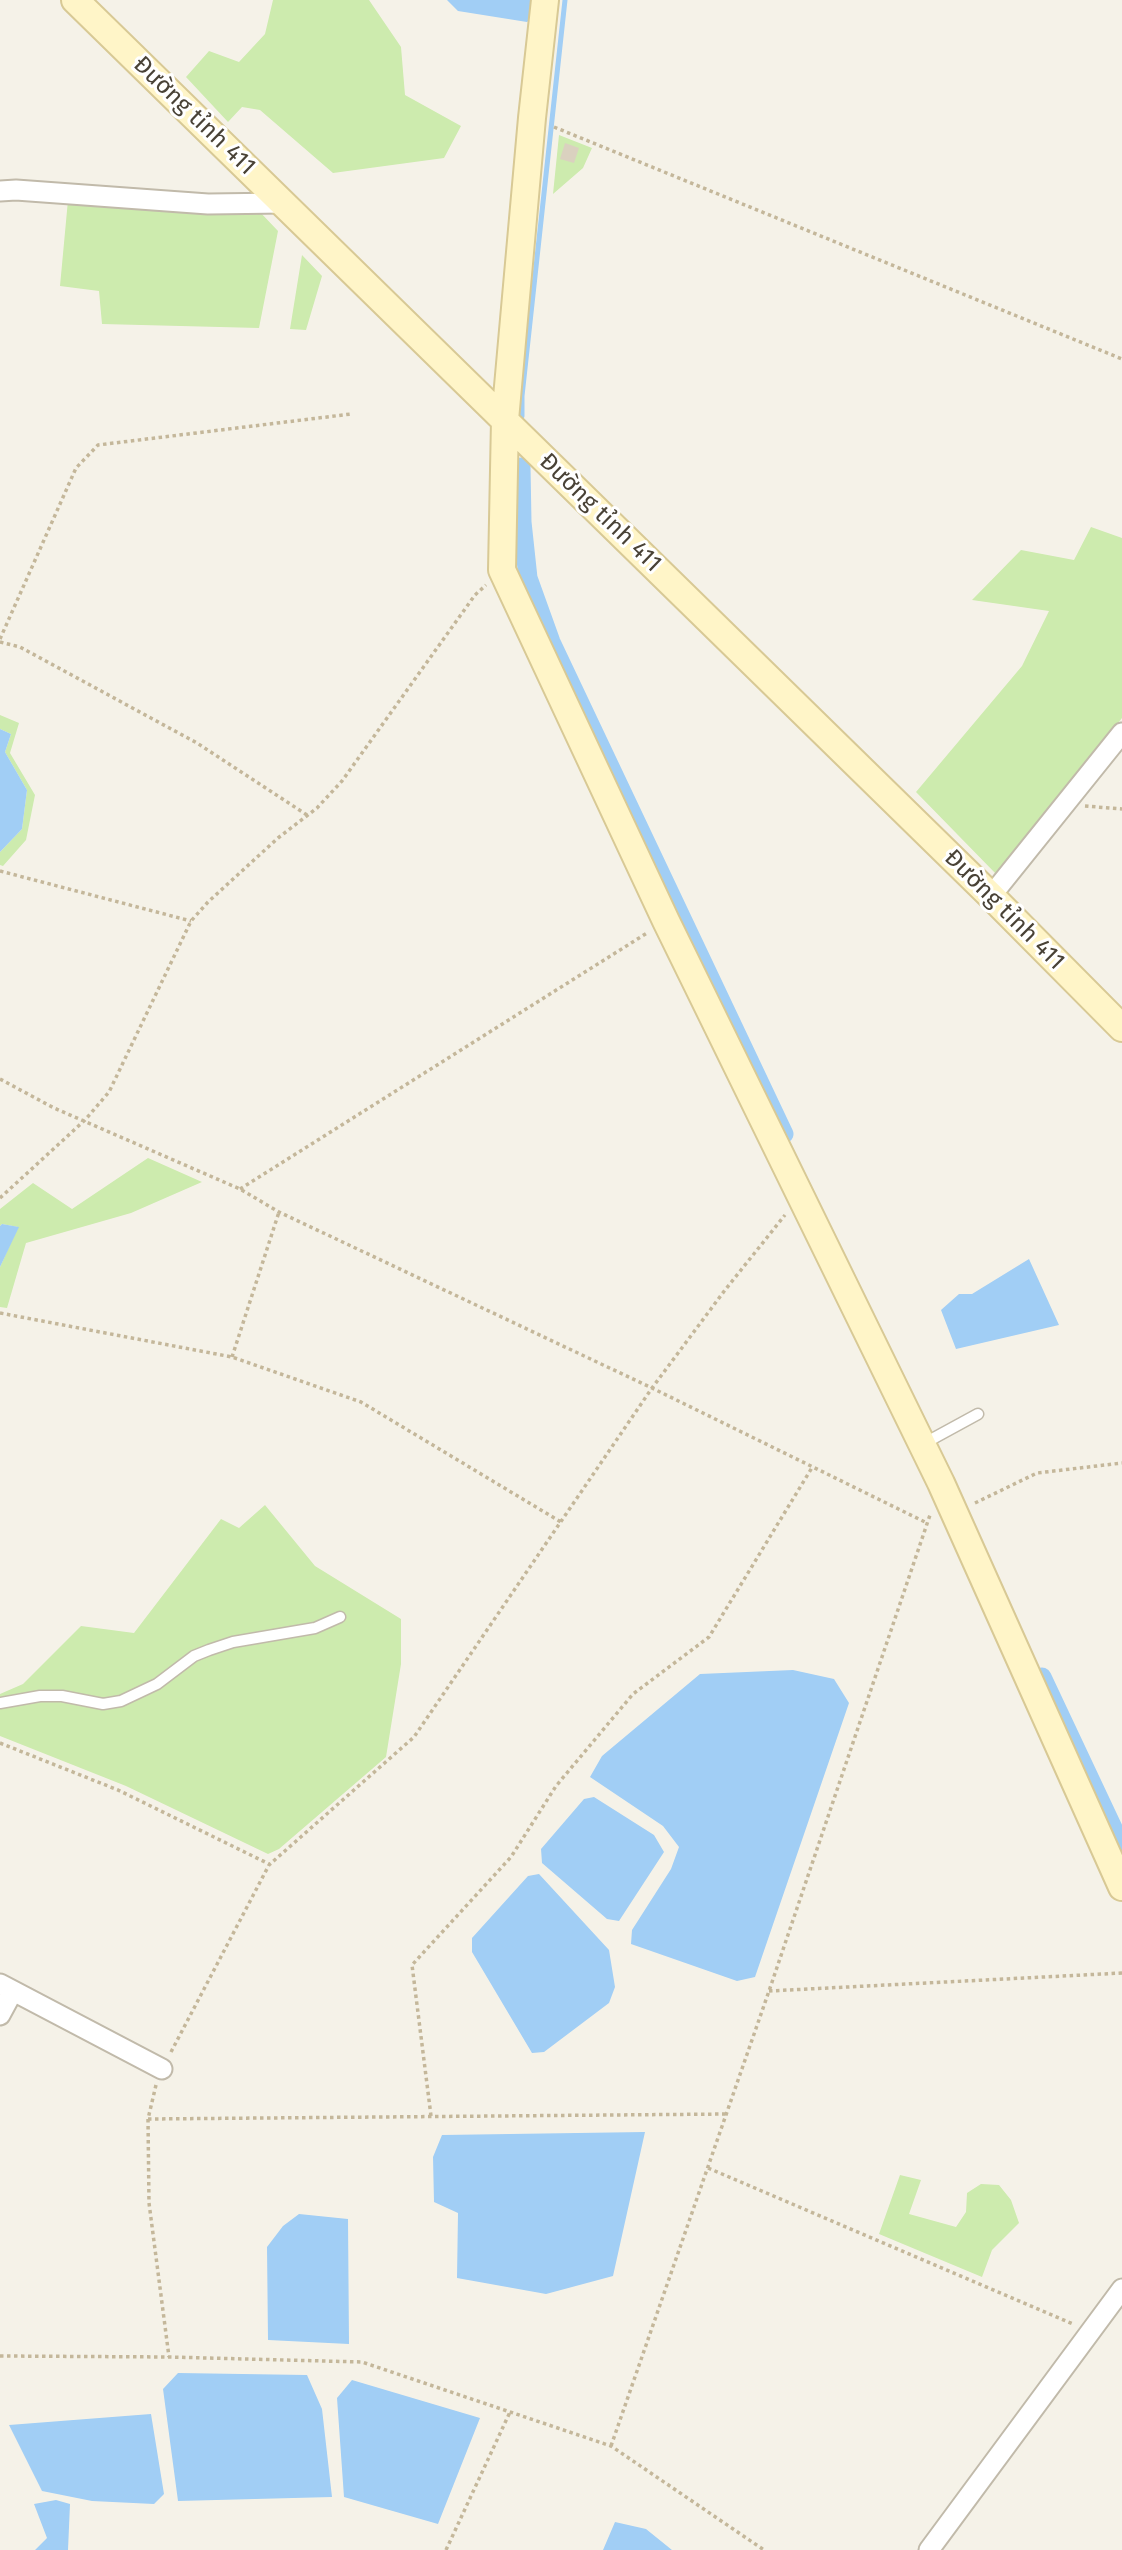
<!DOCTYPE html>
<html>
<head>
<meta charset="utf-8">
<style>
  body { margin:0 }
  canvas { display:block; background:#f5f2e8 }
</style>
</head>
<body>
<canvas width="1122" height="2550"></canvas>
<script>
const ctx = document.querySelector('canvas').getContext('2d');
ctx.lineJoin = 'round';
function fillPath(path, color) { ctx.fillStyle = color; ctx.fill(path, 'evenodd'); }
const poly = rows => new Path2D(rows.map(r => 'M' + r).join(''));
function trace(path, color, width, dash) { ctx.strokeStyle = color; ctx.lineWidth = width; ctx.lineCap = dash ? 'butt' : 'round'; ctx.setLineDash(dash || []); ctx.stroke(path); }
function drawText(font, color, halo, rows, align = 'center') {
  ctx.font = font + ' "Fira Sans",sans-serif'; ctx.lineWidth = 6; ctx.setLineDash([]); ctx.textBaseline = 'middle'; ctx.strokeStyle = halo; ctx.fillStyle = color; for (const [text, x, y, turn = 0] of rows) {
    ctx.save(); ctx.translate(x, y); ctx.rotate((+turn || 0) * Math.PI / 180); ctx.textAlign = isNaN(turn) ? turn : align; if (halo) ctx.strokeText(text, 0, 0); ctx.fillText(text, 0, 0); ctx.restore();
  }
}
fillPath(poly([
  [273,0,369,0,401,47,405,95,461,126,444,158,333,173,260,110,242,107,228,122,186,77,209,51,239,62,265,34],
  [559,135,592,148,583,168,553,194],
  [68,200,259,211,278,231,259,328,102,324,99,291,60,286],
  [302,255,322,276,306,330,290,329],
  [1091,527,1122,538,1122,718,997,875,916,792,1022,666,1049,611,972,600,1021,550,1074,560],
  [0,715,19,723,10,753,35,795,26,840,3,866,0,865,0,852,22,829,27,790,5,752,11,734,0,729],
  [148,1158,202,1182,131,1213,26,1243,7,1308,0,1307,0,1267,18,1227,2,1224,0,1226,0,1209,33,1183,72,1209],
  [265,1505,315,1566,401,1619,401,1664,386,1757,279,1849,268,1854,126,1786,0,1736,0,1694,23,1684,81,1626,134,1633,221,1519,239,1528],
  [900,2175,921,2180,909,2214,956,2227,966,2212,967,2193,981,2184,999,2185,1011,2200,1019,2223,992,2250,982,2277,879,2234]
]), '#cdebae');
fillPath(poly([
  [447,0,536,0,535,15,527,22,458,11],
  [0,729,11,734,5,752,27,790,22,829,0,852],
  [2,1224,19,1227,0,1267,0,1226],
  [1029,1259,1059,1325,956,1349,941,1310,959,1294,972,1294],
  [793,1670,834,1679,849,1703,755,1977,737,1981,631,1944,632,1930,671,1869,679,1847,663,1826,590,1777,602,1756,700,1674],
  [594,1797,654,1835,664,1852,619,1921,607,1919,542,1863,541,1849,584,1799],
  [539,1874,609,1950,615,1987,609,2003,544,2052,532,2053,472,1952,472,1938,528,1876],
  [645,2132,613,2276,546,2294,457,2278,458,2213,434,2202,433,2157,442,2135],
  [299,2214,348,2219,349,2344,268,2340,267,2247,283,2226],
  [178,2373,307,2375,322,2409,332,2497,178,2501,163,2389],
  [352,2380,480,2418,438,2524,344,2497,337,2398],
  [151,2414,164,2494,154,2504,92,2501,42,2491,9,2425],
  [56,2500,70,2504,68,2550,35,2550,47,2538,34,2504],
  [615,2522,646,2529,672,2550,603,2550]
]), '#a1cef5');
trace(poly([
  [522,416,522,396,565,0]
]), '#a1cef5', 5);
trace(poly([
  [521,467,522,522,528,578,551,642,784,1134],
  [1042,1677,1122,1847]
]), '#a1cef5', 19);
fillPath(poly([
  [565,143,579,148,574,163,560,159]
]), '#dad1bf');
const lane = poly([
  [923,1444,978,1414],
  [0,1703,40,1696,62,1696,103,1704,121,1701,157,1684,194,1656,209,1650,233,1642,315,1628,340,1617]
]);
const street = poly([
  [0,191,16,190,208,204,284,203],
  [991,896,1122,733],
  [0,1984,162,2069],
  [0,2015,13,1991],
  [929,2550,1122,2289]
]);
const secondary = poly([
  [75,0,991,896,1122,1028],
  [545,0,532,118,505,420,502,570,666,921,941,1483,1122,1887]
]);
trace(lane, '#c1baaa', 13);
trace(street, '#c1baaa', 23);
trace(secondary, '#d8c995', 30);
trace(poly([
  [554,127,1122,359],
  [0,639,76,468,98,445,351,414],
  [0,642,20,647,197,743,307,815],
  [1085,806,1122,809],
  [0,871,191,921],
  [0,1079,54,1108,240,1189,279,1212,652,1388,927,1523],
  [240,1189,647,933],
  [0,1198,85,1120,109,1092,191,921,208,902,278,838,317,808,342,781,475,595,486,585],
  [0,1313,232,1357,361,1402,561,1522],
  [232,1357,279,1212],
  [975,1503,1037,1473,1122,1463],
  [0,1743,118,1790,269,1864],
  [769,1991,1122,1973],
  [171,2052,269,1865,414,1737,652,1388,725,1290,785,1215],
  [156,2085,148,2119,149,2203,169,2357],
  [431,2116,412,1965,511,1857,556,1786,633,1694,709,1637,813,1466],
  [148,2119,727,2114],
  [708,2168,1073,2324],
  [0,2356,169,2357,362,2362,611,2446,764,2550],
  [611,2446,769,1991,930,1515],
  [446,2550,510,2412]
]), '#c4b79a', 3.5, [3.5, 3.5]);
trace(lane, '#fff', 10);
trace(street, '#fff', 19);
trace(secondary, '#fff5c8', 26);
drawText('24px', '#494236', '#fff', [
  ["Đường tỉnh 411",194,116,44],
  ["Đường tỉnh 411",600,513,44],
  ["Đường tỉnh 411",1004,910,45]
]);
</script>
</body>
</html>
